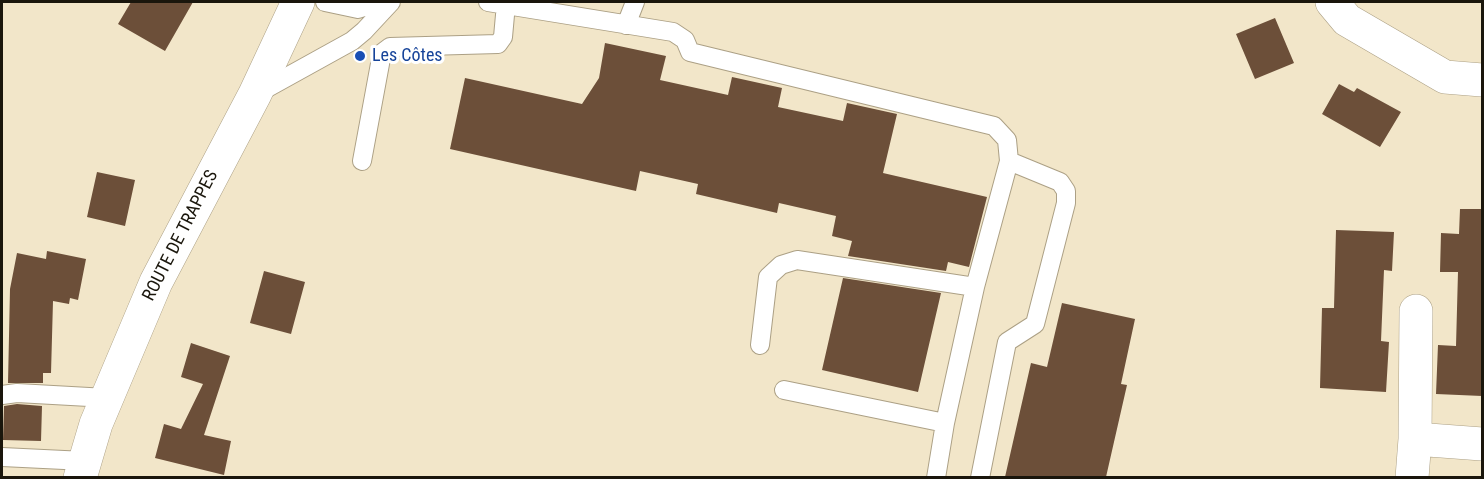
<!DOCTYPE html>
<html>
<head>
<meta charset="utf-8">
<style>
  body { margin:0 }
  #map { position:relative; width:1484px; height:479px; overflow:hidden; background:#f2e6c9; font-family:"Roboto Condensed",sans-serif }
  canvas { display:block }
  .frame { position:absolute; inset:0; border:3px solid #1a160c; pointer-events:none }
</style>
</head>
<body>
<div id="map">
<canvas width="1484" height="479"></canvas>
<div class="frame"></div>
</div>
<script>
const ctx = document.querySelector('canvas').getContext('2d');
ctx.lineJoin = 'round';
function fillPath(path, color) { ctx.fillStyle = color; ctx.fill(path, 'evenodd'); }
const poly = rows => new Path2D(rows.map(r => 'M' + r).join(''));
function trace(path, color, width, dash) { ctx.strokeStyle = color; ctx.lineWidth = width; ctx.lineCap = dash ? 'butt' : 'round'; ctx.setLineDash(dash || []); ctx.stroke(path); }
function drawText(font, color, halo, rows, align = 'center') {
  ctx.font = font + ' "Roboto Condensed",sans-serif'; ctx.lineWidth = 6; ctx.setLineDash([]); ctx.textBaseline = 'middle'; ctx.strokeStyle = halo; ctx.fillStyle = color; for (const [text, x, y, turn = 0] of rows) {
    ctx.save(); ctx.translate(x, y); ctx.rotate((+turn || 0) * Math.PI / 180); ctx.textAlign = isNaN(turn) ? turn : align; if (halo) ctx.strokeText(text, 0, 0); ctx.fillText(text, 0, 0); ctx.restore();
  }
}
fillPath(poly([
  [131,2,193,2,165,51,118,24],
  [1275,18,1294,63,1255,79,1236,34],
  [605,43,666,56,660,80,728,95,732,77,782,88,778,107,843,121,847,103,897,114,883,173,987,197,969,267,948,262,946,271,848,256,852,241,832,236,836,216,779,203,777,213,696,194,698,184,640,171,636,191,450,149,465,78,582,104,599,78],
  [1339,84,1354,92,1357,88,1401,112,1380,147,1322,114],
  [97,172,135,180,125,226,87,217],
  [1460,209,1482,209,1482,396,1436,394,1438,345,1456,346,1458,272,1440,272,1441,233,1459,234],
  [1336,230,1394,232,1392,271,1384,270,1381,341,1389,342,1386,392,1320,388,1322,308,1334,308],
  [47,251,86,259,78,300,70,298,69,304,53,301,51,373,43,373,43,383,8,383,10,289,17,253,46,259],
  [264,271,305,282,291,334,250,323],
  [843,278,941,293,918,392,822,370],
  [1062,303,1135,319,1121,384,1127,385,1106,477,1005,477,1031,363,1047,367],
  [191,343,230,356,204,435,231,441,224,475,155,458,164,424,181,429,203,384,181,377],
  [17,404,42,406,41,441,3,440,4,406]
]), '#6c4f39');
const lane = poly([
  [325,2,358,9,380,2],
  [488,2,673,32,685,40,690,52,994,126,1007,140,1009,161,975,287,945,423,936,478],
  [626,25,635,2],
  [258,93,352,41,364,31,391,2],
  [362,161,382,53,390,47,498,44,503,37,506,4],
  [760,345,768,277,781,265,797,260,975,287],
  [784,390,945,423],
  [2,395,17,393,107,398],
  [2,457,85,461],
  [980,478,1007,342,1035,324,1066,203,1066,191,1060,182,1009,161]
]);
const street = poly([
  [1332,2,1347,20,1445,77,1482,80],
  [1415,439,1416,311],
  [1412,478,1415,439,1482,444]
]);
const secondary = poly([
  [80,478,96,424,156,282,255,94,298,2]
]);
trace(lane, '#aca085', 20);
trace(street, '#aca085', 34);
trace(secondary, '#aca085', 34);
trace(lane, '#fff', 18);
trace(street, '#fff', 33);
trace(secondary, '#fff', 33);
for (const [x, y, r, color] of [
  [360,56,6,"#1a4fb4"]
]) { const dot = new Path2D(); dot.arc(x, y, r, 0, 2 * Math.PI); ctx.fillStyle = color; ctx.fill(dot); trace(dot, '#fff', 2); }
drawText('18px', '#164399', '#fff', [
  ["Les Côtes",372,56]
], 'left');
drawText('18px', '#1a160c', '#fff', [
  ["ROUTE DE TRAPPES",181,236,-63]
]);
</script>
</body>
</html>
